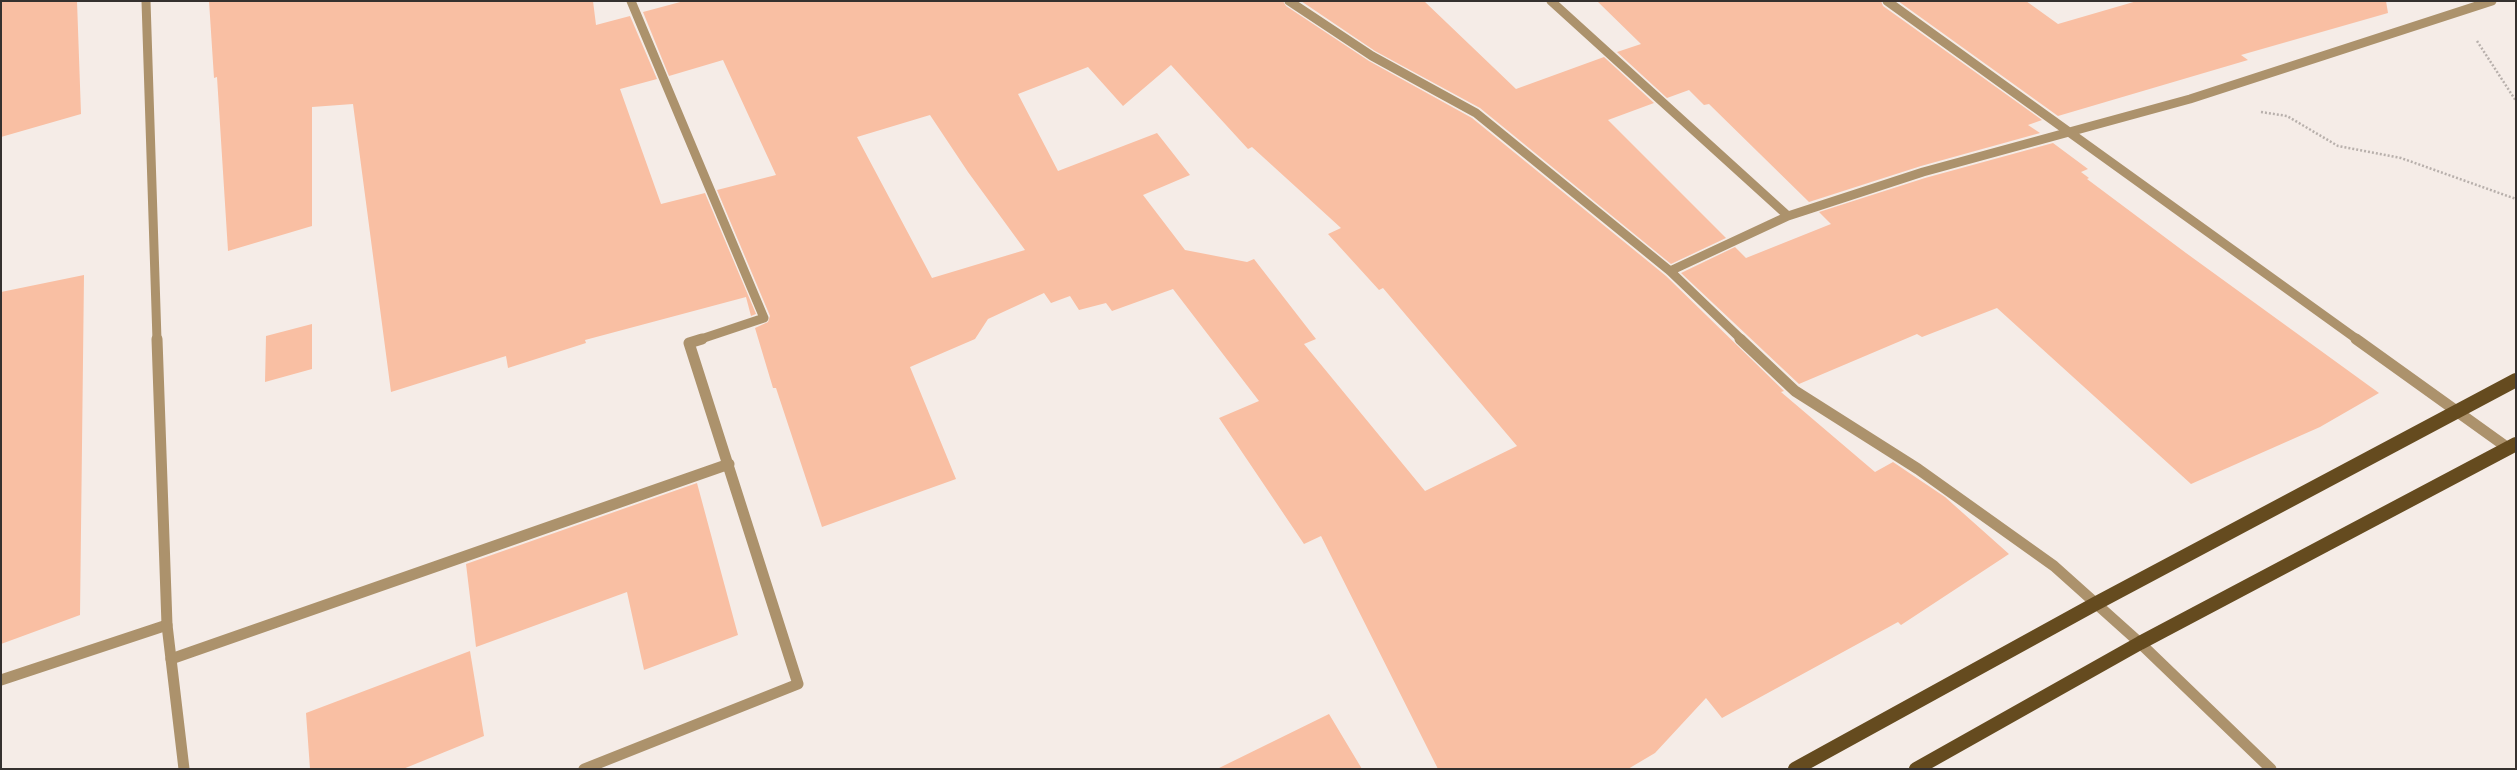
<!DOCTYPE html>
<html>
<head>
<meta charset="utf-8">
<style>
  body { margin:0 }
  #map { position:relative; width:2517px; height:770px; overflow:hidden; background:#f5ece7; font-family:"Roboto Serif",serif }
  canvas { display:block }
  .frame { position:absolute; inset:0; border:2px solid #35312f; pointer-events:none }
</style>
</head>
<body>
<div id="map">
<canvas width="2517" height="770"></canvas>
<div class="frame"></div>
</div>
<script>
const ctx = document.querySelector('canvas').getContext('2d');
ctx.lineJoin = 'round';
function fillPath(path, color) { ctx.fillStyle = color; ctx.fill(path, 'evenodd'); }
const poly = rows => new Path2D(rows.map(r => 'M' + r).join(''));
function trace(path, color, width, dash) { ctx.strokeStyle = color; ctx.lineWidth = width; ctx.lineCap = dash ? 'butt' : 'round'; ctx.setLineDash(dash || []); ctx.stroke(path); }
fillPath(poly([
  [1,1,77,1,81,114,1,137],
  [209,1,593,1,596,25,630,16,657,79,620,89,661,204,705,193,756,314,751,316,746,297,585,340,586,343,508,368,506,356,391,392,353,104,312,107,312,226,228,251,217,77,214,78],
  [684,1,1283,1,1286,6,1369,61,1472,118,1666,276,1784,391,1781,392,1875,472,1893,462,1945,497,2009,554,1901,625,1898,622,1722,718,1706,698,1655,753,1628,769,1438,769,1321,536,1304,544,1219,418,1259,401,1173,289,1112,311,1106,303,1079,310,1070,296,1051,303,1044,293,988,319,975,339,910,367,956,479,822,527,776,388,773,388,755,328,768,322,770,316,717,190,776,175,723,60,669,76,643,12],
  [1171,65,1248,149,1252,147,1341,228,1328,234,1379,290,1383,288,1517,446,1425,491,1304,344,1316,339,1254,259,1247,262,1185,250,1143,195,1190,175,1157,133,1058,171,1018,94,1088,67,1123,106],
  [930,115,968,172,1025,250,932,278,857,137],
  [1301,1,1424,1,1516,89,1604,57,1654,103,1608,120,1726,238,1671,264,1480,108,1375,51],
  [1597,1,1881,1,1883,6,2042,120,2028,125,2040,133,1921,166,1809,202,1709,104,1704,105,1689,90,1667,98,1617,52,1641,44],
  [1898,1,2026,1,2058,24,2137,1,2386,1,2388,13,2241,55,2248,60,2058,116],
  [2053,143,2088,169,2081,172,2089,178,2087,179,2186,253,2379,393,2320,427,2191,484,1997,308,1922,337,1917,334,1799,384,1681,273,1735,247,1746,258,1831,224,1819,212,1925,178],
  [84,275,80,615,1,644,1,292],
  [312,324,312,369,265,382,266,336],
  [697,483,738,635,644,670,627,592,476,647,466,564],
  [470,651,484,736,403,769,310,769,306,713],
  [1329,714,1362,769,1217,769]
]), '#f9bfa3');
trace(poly([
  [2477,41,2516,101],
  [2261,112,2287,116,2338,146,2401,158,2516,199]
]), '#b8b0ac', 2.5, [2, 2]);
trace(poly([
  [631,1,764,318,698,340],
  [1289,1,1372,56,1476,113,1670,271,1742,340],
  [1551,1,1788,216],
  [1887,1,2358,340],
  [1670,271,1788,216,1923,172,2190,99,2492,1]
]), '#ac926c', 9);
trace(poly([
  [1740,339,1795,391,1918,469,2054,566,2140,643,2271,769],
  [2356,339,2508,448],
  [171,659,729,464],
  [1,680,167,625],
  [584,769,798,684,689,343,702,339]
]), '#ac926c', 11);
trace(poly([
  [146,1,157,340]
]), '#ac926c', 9);
trace(poly([
  [157,339,167,625,184,769]
]), '#ac926c', 11);
trace(poly([
  [1795,769,2095,604,2516,380],
  [1916,769,2140,643,2516,444]
]), '#654b1f', 14);
</script>
</body>
</html>
